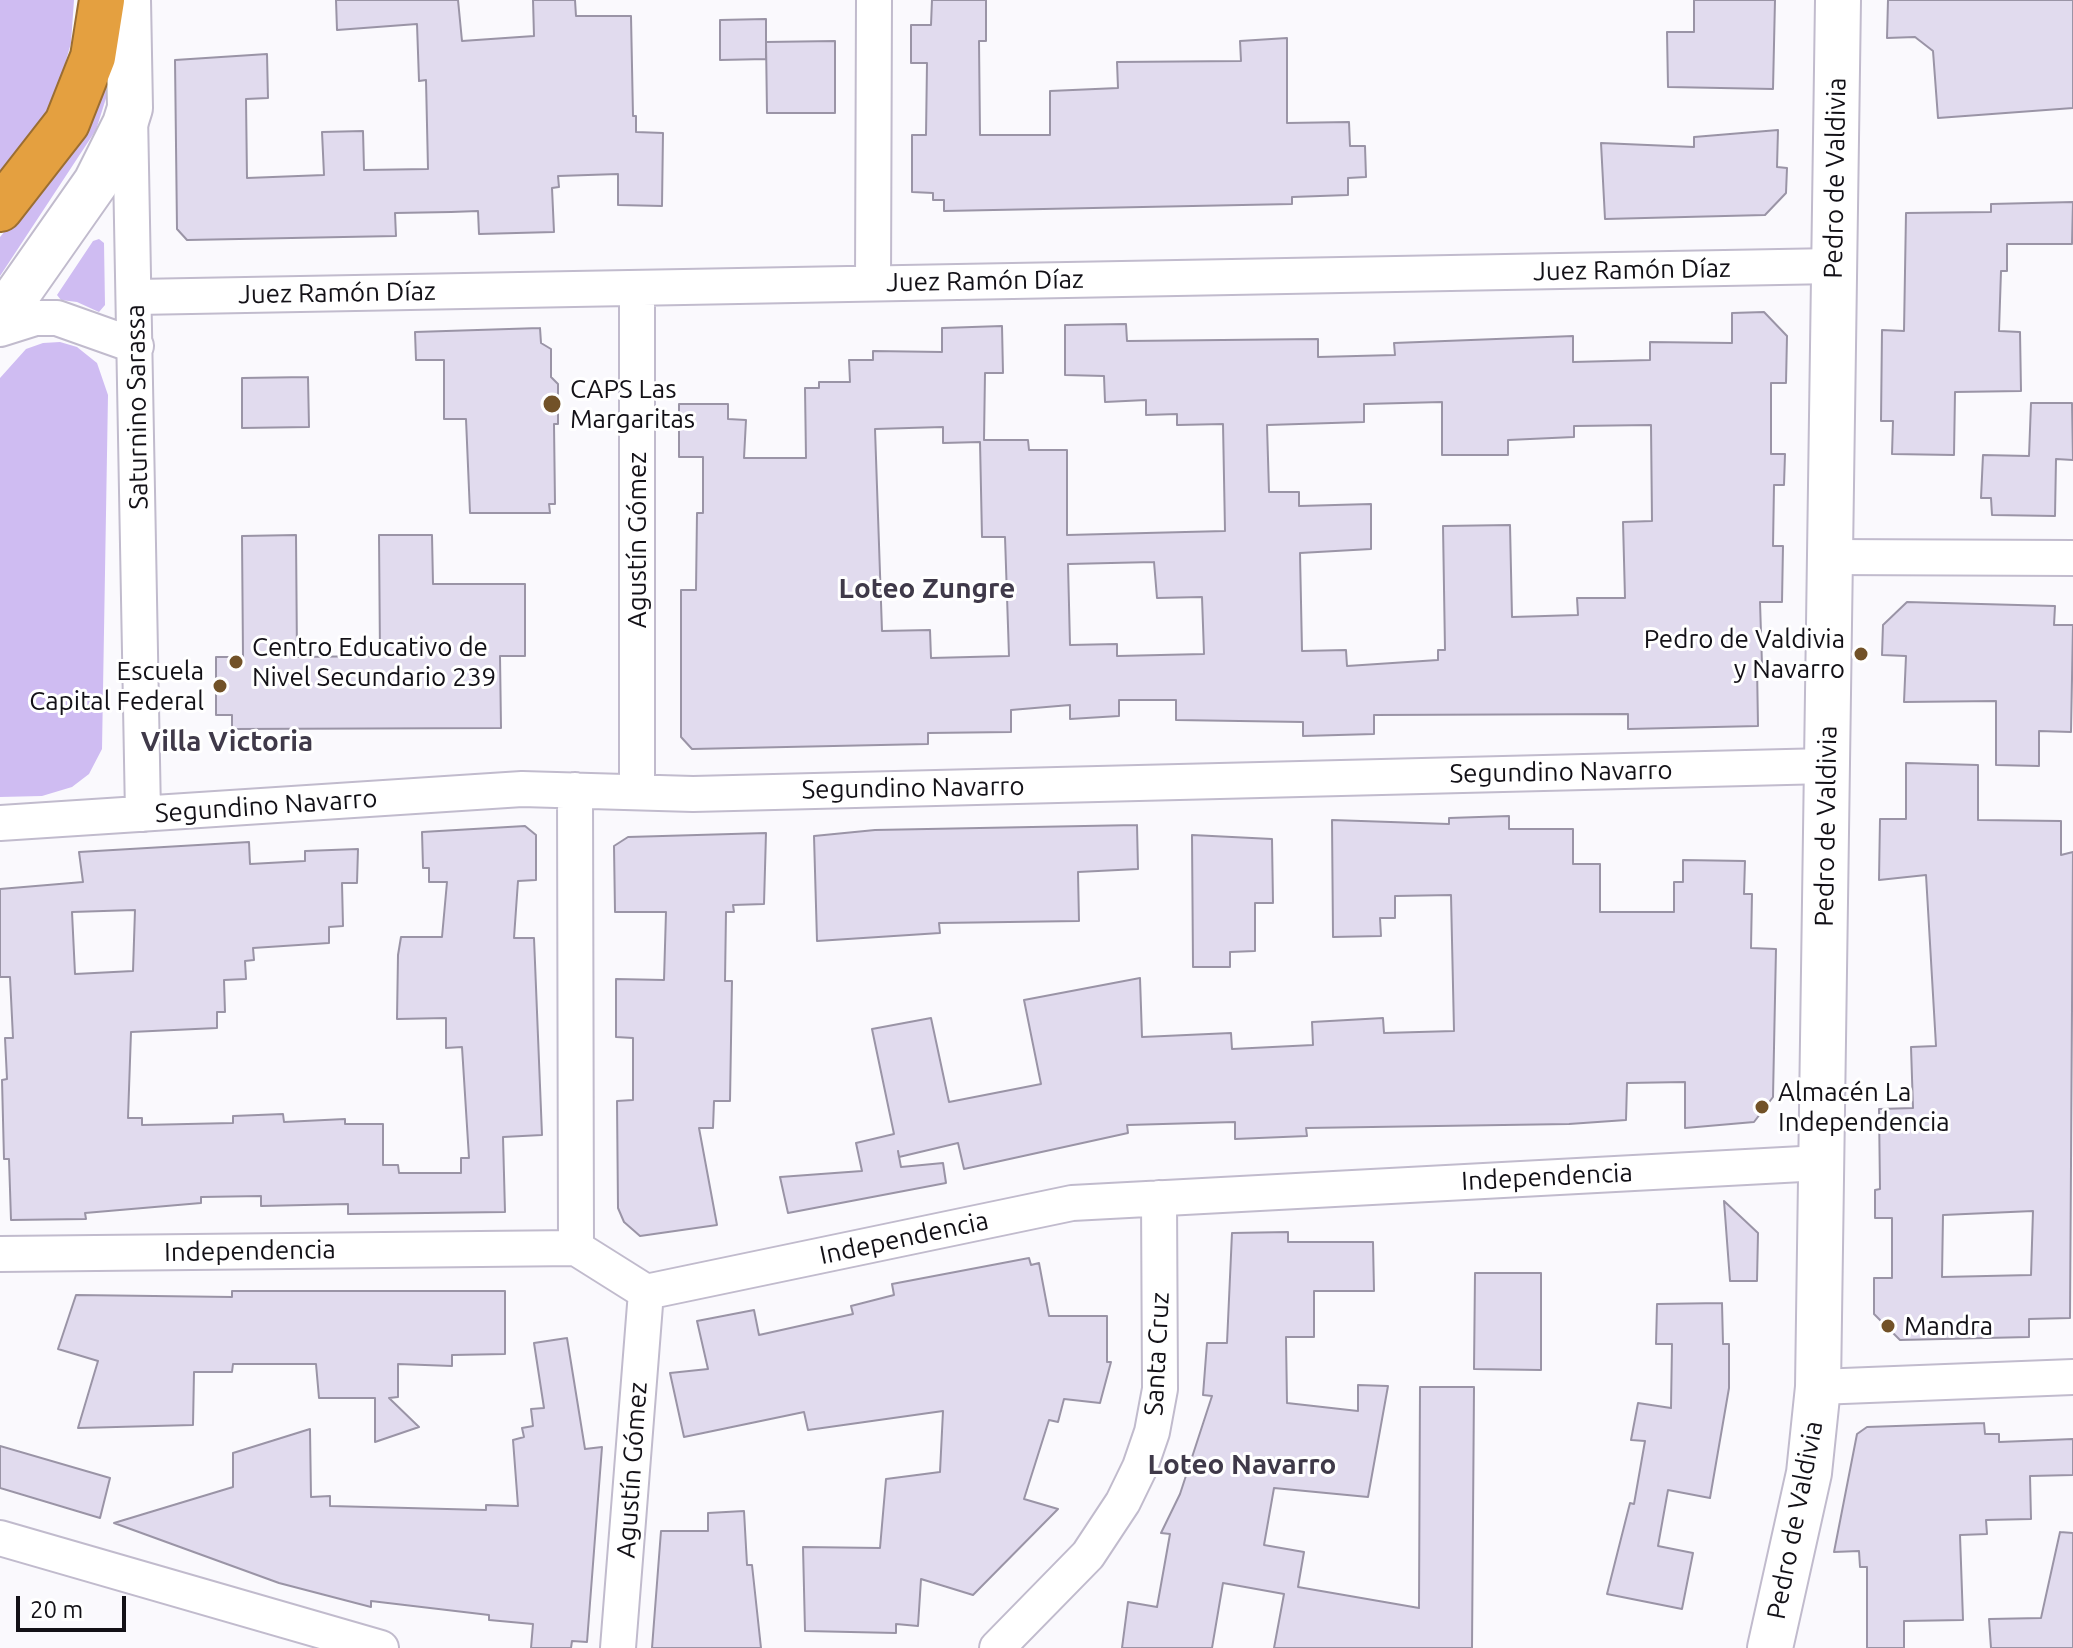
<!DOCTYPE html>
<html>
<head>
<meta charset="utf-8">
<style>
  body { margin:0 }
  #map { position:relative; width:2073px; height:1648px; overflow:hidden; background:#faf9fd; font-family:Ubuntu,sans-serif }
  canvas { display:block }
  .scale { position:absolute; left:16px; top:1596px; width:110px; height:36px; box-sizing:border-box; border:4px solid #131117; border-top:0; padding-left:10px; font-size:24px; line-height:28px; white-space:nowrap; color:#131117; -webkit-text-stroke:6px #fff; paint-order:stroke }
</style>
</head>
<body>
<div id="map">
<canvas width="2073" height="1648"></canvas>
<div class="scale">20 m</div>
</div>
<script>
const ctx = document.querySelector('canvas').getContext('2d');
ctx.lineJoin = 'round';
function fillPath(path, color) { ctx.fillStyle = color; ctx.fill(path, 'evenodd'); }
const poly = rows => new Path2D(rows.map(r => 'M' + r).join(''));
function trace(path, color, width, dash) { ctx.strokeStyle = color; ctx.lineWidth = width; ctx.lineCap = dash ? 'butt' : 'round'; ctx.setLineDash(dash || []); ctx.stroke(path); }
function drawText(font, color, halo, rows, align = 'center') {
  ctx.font = font + ' Ubuntu,sans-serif'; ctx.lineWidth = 6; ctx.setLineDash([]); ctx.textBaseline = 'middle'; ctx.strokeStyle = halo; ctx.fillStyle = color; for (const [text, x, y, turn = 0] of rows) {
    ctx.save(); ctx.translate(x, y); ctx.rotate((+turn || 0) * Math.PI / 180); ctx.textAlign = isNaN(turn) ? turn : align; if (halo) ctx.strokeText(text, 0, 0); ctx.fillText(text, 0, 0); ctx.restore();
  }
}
fillPath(poly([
  [0,0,74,0,71,43,53,107,0,178],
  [109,57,108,92,96,130,0,276,0,237,75,147],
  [99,239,104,243,105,305,99,312,77,302,61,300,57,295,93,241],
  [60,342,77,347,97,363,108,395,102,749,89,774,72,787,42,796,0,797,0,378,26,349,43,343]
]), '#cfbcf2');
const building = poly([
  [336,0,458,0,462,41,534,36,533,0,575,0,576,16,631,16,633,116,636,116,636,132,663,133,662,206,618,205,618,174,558,176,559,187,552,188,554,232,479,234,478,211,451,212,395,213,396,236,187,240,177,229,175,60,267,54,268,98,246,99,247,178,324,175,322,132,363,131,364,170,428,169,426,80,419,81,417,24,337,30,336,0],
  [932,0,986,0,986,41,979,41,980,135,1050,135,1050,91,1118,88,1117,62,1241,61,1240,41,1287,38,1287,123,1349,122,1350,146,1365,146,1366,177,1348,178,1348,195,1292,197,1292,204,944,211,944,200,933,200,933,193,912,192,912,135,926,135,927,63,911,63,911,25,931,25,932,0],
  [1694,0,1775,0,1773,89,1668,87,1667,32,1694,32,1694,0],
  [1888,0,2073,0,2073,108,1938,118,1933,51,1915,37,1887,38,1888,0],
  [766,19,766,59,720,60,720,20,766,19],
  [835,41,835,113,767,113,766,42,835,41],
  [1778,130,1777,167,1787,168,1786,193,1765,215,1605,219,1601,143,1694,147,1694,137,1778,130],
  [2073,202,2072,244,2007,244,2007,271,2001,271,1999,331,2020,332,2021,391,1955,392,1954,455,1892,454,1893,421,1881,421,1882,330,1904,331,1906,213,1991,212,1991,204,2073,202],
  [1764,312,1787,336,1786,383,1771,383,1771,454,1785,454,1784,485,1774,485,1773,546,1783,546,1782,602,1760,602,1762,665,1757,665,1758,726,1628,729,1628,714,1374,715,1374,734,1303,736,1303,722,1176,720,1176,700,1119,700,1119,716,1070,719,1070,705,1011,710,1011,732,928,733,928,744,692,749,681,737,681,590,696,590,697,513,703,513,703,457,679,457,679,404,728,404,728,419,746,420,744,458,806,458,805,388,819,388,819,382,850,382,849,360,873,360,873,351,942,352,942,328,1002,326,1003,373,985,373,984,440,1028,440,1029,450,1067,450,1067,535,1225,531,1223,424,1177,425,1177,414,1146,415,1146,400,1105,402,1104,376,1065,375,1065,325,1126,324,1127,341,1318,339,1318,357,1395,355,1394,343,1573,336,1573,362,1650,360,1650,342,1732,343,1732,313,1764,312],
  [1442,402,1442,455,1508,455,1508,440,1574,437,1574,426,1651,425,1652,521,1623,522,1625,598,1577,598,1578,615,1512,617,1510,525,1443,526,1445,650,1438,650,1438,660,1347,666,1346,650,1302,651,1300,553,1371,549,1371,504,1299,506,1299,492,1269,492,1267,425,1364,422,1364,404,1442,402],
  [943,427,943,443,980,442,982,537,1005,537,1009,656,931,658,930,630,882,631,875,429,943,427],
  [1154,562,1157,598,1202,597,1204,654,1117,656,1117,644,1070,645,1068,564,1154,562],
  [540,328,541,343,551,349,551,377,558,384,558,424,554,424,555,504,549,504,550,513,470,513,466,419,444,419,444,360,416,360,415,332,540,328],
  [308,377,309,427,242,428,242,378,308,377],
  [2031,403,2072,403,2073,460,2056,459,2055,516,1992,515,1991,498,1981,498,1983,455,2029,456,2031,403],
  [296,535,297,657,380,656,379,535,432,535,433,584,525,584,525,656,500,656,501,728,232,729,232,715,216,715,216,657,243,657,242,536,296,535],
  [1907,602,2055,606,2054,625,2073,625,2071,732,2039,731,2039,766,1996,765,1996,701,1904,702,1906,656,1882,655,1883,625,1907,602],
  [1906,763,1978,765,1978,820,2061,821,2061,855,2073,852,2070,1318,2029,1319,2029,1337,1900,1340,1874,1314,1874,1278,1892,1278,1892,1218,1875,1218,1875,1190,1880,1189,1879,1109,1913,1108,1911,1047,1936,1046,1926,875,1879,880,1880,819,1906,819,1906,763],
  [2033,1211,2031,1275,1942,1277,1943,1215,2033,1211],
  [1509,816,1509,829,1573,829,1573,864,1600,864,1600,912,1674,912,1674,882,1683,882,1683,860,1745,861,1744,894,1752,894,1751,948,1776,949,1773,1097,1754,1122,1685,1128,1685,1082,1627,1083,1626,1120,1569,1124,1306,1128,1307,1136,1235,1139,1235,1122,1127,1125,1128,1133,964,1169,958,1143,899,1157,898,1151,901,1167,943,1163,946,1183,788,1213,780,1177,862,1171,856,1143,894,1134,872,1029,931,1018,949,1102,1041,1084,1024,1000,1140,978,1142,1037,1231,1033,1232,1049,1313,1045,1312,1022,1383,1018,1384,1033,1454,1031,1451,895,1395,896,1395,918,1380,918,1381,936,1333,937,1332,820,1449,824,1449,818,1509,816],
  [1137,825,1138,869,1078,872,1079,921,939,923,940,933,817,941,814,836,875,830,1137,825],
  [525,826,536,835,536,880,518,881,514,938,534,938,542,1135,503,1137,505,1212,348,1214,348,1204,261,1206,261,1196,201,1197,201,1203,85,1213,86,1219,11,1220,9,1159,4,1159,2,1080,7,1079,5,1038,13,1038,10,977,0,977,0,889,83,882,79,852,249,842,250,864,305,861,305,851,358,849,357,883,342,883,343,926,329,927,329,943,253,948,254,960,245,961,246,979,224,980,225,1012,217,1012,217,1028,131,1032,128,1118,142,1118,142,1125,233,1123,233,1116,283,1114,284,1122,345,1119,345,1124,383,1124,383,1165,398,1165,399,1173,461,1173,461,1158,469,1158,462,1047,446,1048,446,1018,397,1019,398,955,401,937,442,937,447,882,429,882,429,868,423,868,422,832,525,826],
  [135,910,133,971,75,974,72,912,135,910],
  [766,833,764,904,733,905,734,912,726,912,725,981,732,981,730,1101,714,1101,713,1128,699,1128,717,1225,640,1236,624,1222,618,1208,617,1101,633,1100,633,1038,616,1037,616,979,664,980,666,912,615,912,614,846,628,837,766,833],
  [1192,835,1272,839,1273,903,1255,903,1255,951,1230,952,1230,967,1193,967,1192,835],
  [1724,1201,1758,1233,1757,1281,1730,1281,1724,1201],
  [1288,1232,1288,1242,1373,1242,1374,1291,1314,1291,1314,1337,1286,1337,1287,1403,1358,1411,1358,1385,1388,1386,1368,1497,1274,1488,1264,1545,1304,1552,1298,1587,1419,1608,1420,1387,1474,1387,1472,1648,1274,1648,1284,1594,1223,1583,1212,1648,1122,1648,1128,1602,1157,1607,1170,1534,1161,1533,1180,1494,1212,1396,1203,1395,1207,1343,1227,1343,1232,1233,1288,1232],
  [1029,1258,1031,1265,1039,1263,1049,1316,1107,1316,1107,1362,1111,1362,1100,1403,1064,1399,1058,1422,1049,1420,1024,1499,1058,1509,973,1595,921,1579,918,1626,896,1624,896,1633,805,1631,803,1547,880,1548,886,1479,940,1472,943,1411,808,1430,804,1412,684,1437,670,1373,708,1369,697,1321,754,1310,759,1335,853,1314,851,1306,894,1295,892,1284,1029,1258],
  [1475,1273,1541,1273,1541,1370,1474,1369,1475,1273],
  [232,1291,505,1291,505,1354,452,1355,452,1366,398,1364,398,1397,389,1398,419,1427,375,1442,375,1398,319,1398,316,1364,233,1364,232,1372,194,1372,193,1425,78,1428,98,1361,58,1349,76,1295,232,1297,232,1291],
  [1722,1303,1723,1344,1729,1344,1729,1388,1710,1498,1668,1490,1658,1546,1693,1553,1682,1609,1607,1594,1630,1503,1634,1504,1645,1441,1631,1440,1638,1403,1671,1408,1672,1344,1656,1344,1657,1304,1722,1303],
  [567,1338,585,1449,602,1447,587,1642,572,1641,571,1648,531,1648,533,1624,489,1620,489,1615,371,1601,371,1607,279,1583,114,1523,233,1487,233,1453,310,1429,311,1497,330,1496,330,1506,486,1510,486,1505,518,1506,513,1440,524,1437,522,1428,533,1426,531,1409,544,1408,534,1343,567,1338],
  [1984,1423,1985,1434,1999,1434,1999,1442,2073,1439,2073,1475,2030,1476,2031,1519,1986,1520,1987,1534,1960,1535,1963,1620,1904,1621,1904,1648,1867,1648,1867,1567,1860,1567,1859,1551,1834,1552,1857,1434,1867,1427,1984,1423],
  [0,1446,110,1478,100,1518,0,1488,0,1446],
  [744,1511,747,1565,752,1565,761,1648,652,1648,661,1531,708,1531,708,1513,744,1511],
  [2060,1532,2073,1533,2073,1648,1991,1648,1989,1619,2041,1618,2060,1532]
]);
fillPath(building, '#e1dbee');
trace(building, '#9a94a6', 2);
const street = poly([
  [130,114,143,814],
  [873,283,874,0],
  [637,288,637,792],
  [136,297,1834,266],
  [0,329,35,318,57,318,136,346],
  [1830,557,2073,558],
  [575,790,576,1248],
  [0,823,522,789,693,794,1827,766],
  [0,1254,576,1248,646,1292,1072,1203,1821,1163],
  [1818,1387,2073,1377],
  [0,1538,381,1648],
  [618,1648,646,1292],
  [997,1648,1088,1555,1123,1502,1140,1467,1152,1432,1160,1389,1159,1198]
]);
const secondary = poly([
  [0,319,96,182,125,124,130,108,128,0],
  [1770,1648,1809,1473,1818,1387,1838,0]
]);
const highway = poly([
  [0,209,67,123,93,57,102,0]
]);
trace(street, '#c1bbcd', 38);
trace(secondary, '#c1bbcd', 48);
trace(highway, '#9b6e32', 48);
trace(street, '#fff', 34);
trace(secondary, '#fff', 44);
trace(highway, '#e4a040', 44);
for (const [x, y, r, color] of [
  [552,404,10,"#725228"],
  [1861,654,8,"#725228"],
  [236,662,8,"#725228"],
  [220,686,8,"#725228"],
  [1762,1107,8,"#725228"],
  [1888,1326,8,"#725228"]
]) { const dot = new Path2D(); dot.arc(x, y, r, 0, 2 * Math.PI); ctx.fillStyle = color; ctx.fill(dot); trace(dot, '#fff', 3); }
drawText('26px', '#131117', '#fff', [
  ["Pedro de Valdivia",1835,178,-89],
  ["Juez Ramón Díaz",1632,270,-1],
  ["Juez Ramón Díaz",985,281,-1],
  ["Juez Ramón Díaz",337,293,-1],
  ["Saturnino Sarassa",137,407,-91],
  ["Agustín Gómez",637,540,-90],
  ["Segundino Navarro",1561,772,-1],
  ["Segundino Navarro",913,788,-1],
  ["Segundino Navarro",266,806,-4],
  ["Pedro de Valdivia",1826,826,-89],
  ["Independencia",1547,1177,-3],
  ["Independencia",904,1238,-12],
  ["Independencia",250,1251,-1],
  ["Santa Cruz",1157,1354,-87],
  ["Agustín Gómez",632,1470,-86],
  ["Pedro de Valdivia",1795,1520,-79]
]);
drawText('26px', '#131117', '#fff', [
  ["CAPS Las",570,389],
  ["Margaritas",570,419],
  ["Pedro de Valdivia",1845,639,"right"],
  ["y Navarro",1845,669,"right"],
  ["Centro Educativo de",252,647],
  ["Nivel Secundario 239",252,677],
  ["Escuela",204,671,"right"],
  ["Capital Federal",204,701,"right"],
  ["Almacén La",1778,1092],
  ["Independencia",1778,1122],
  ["Mandra",1904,1326]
], 'left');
drawText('bold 28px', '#3f3949', '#fff', [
  ["Loteo Zungre",927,589],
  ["Villa Victoria",227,742],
  ["Loteo Navarro",1242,1465]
]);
</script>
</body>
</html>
